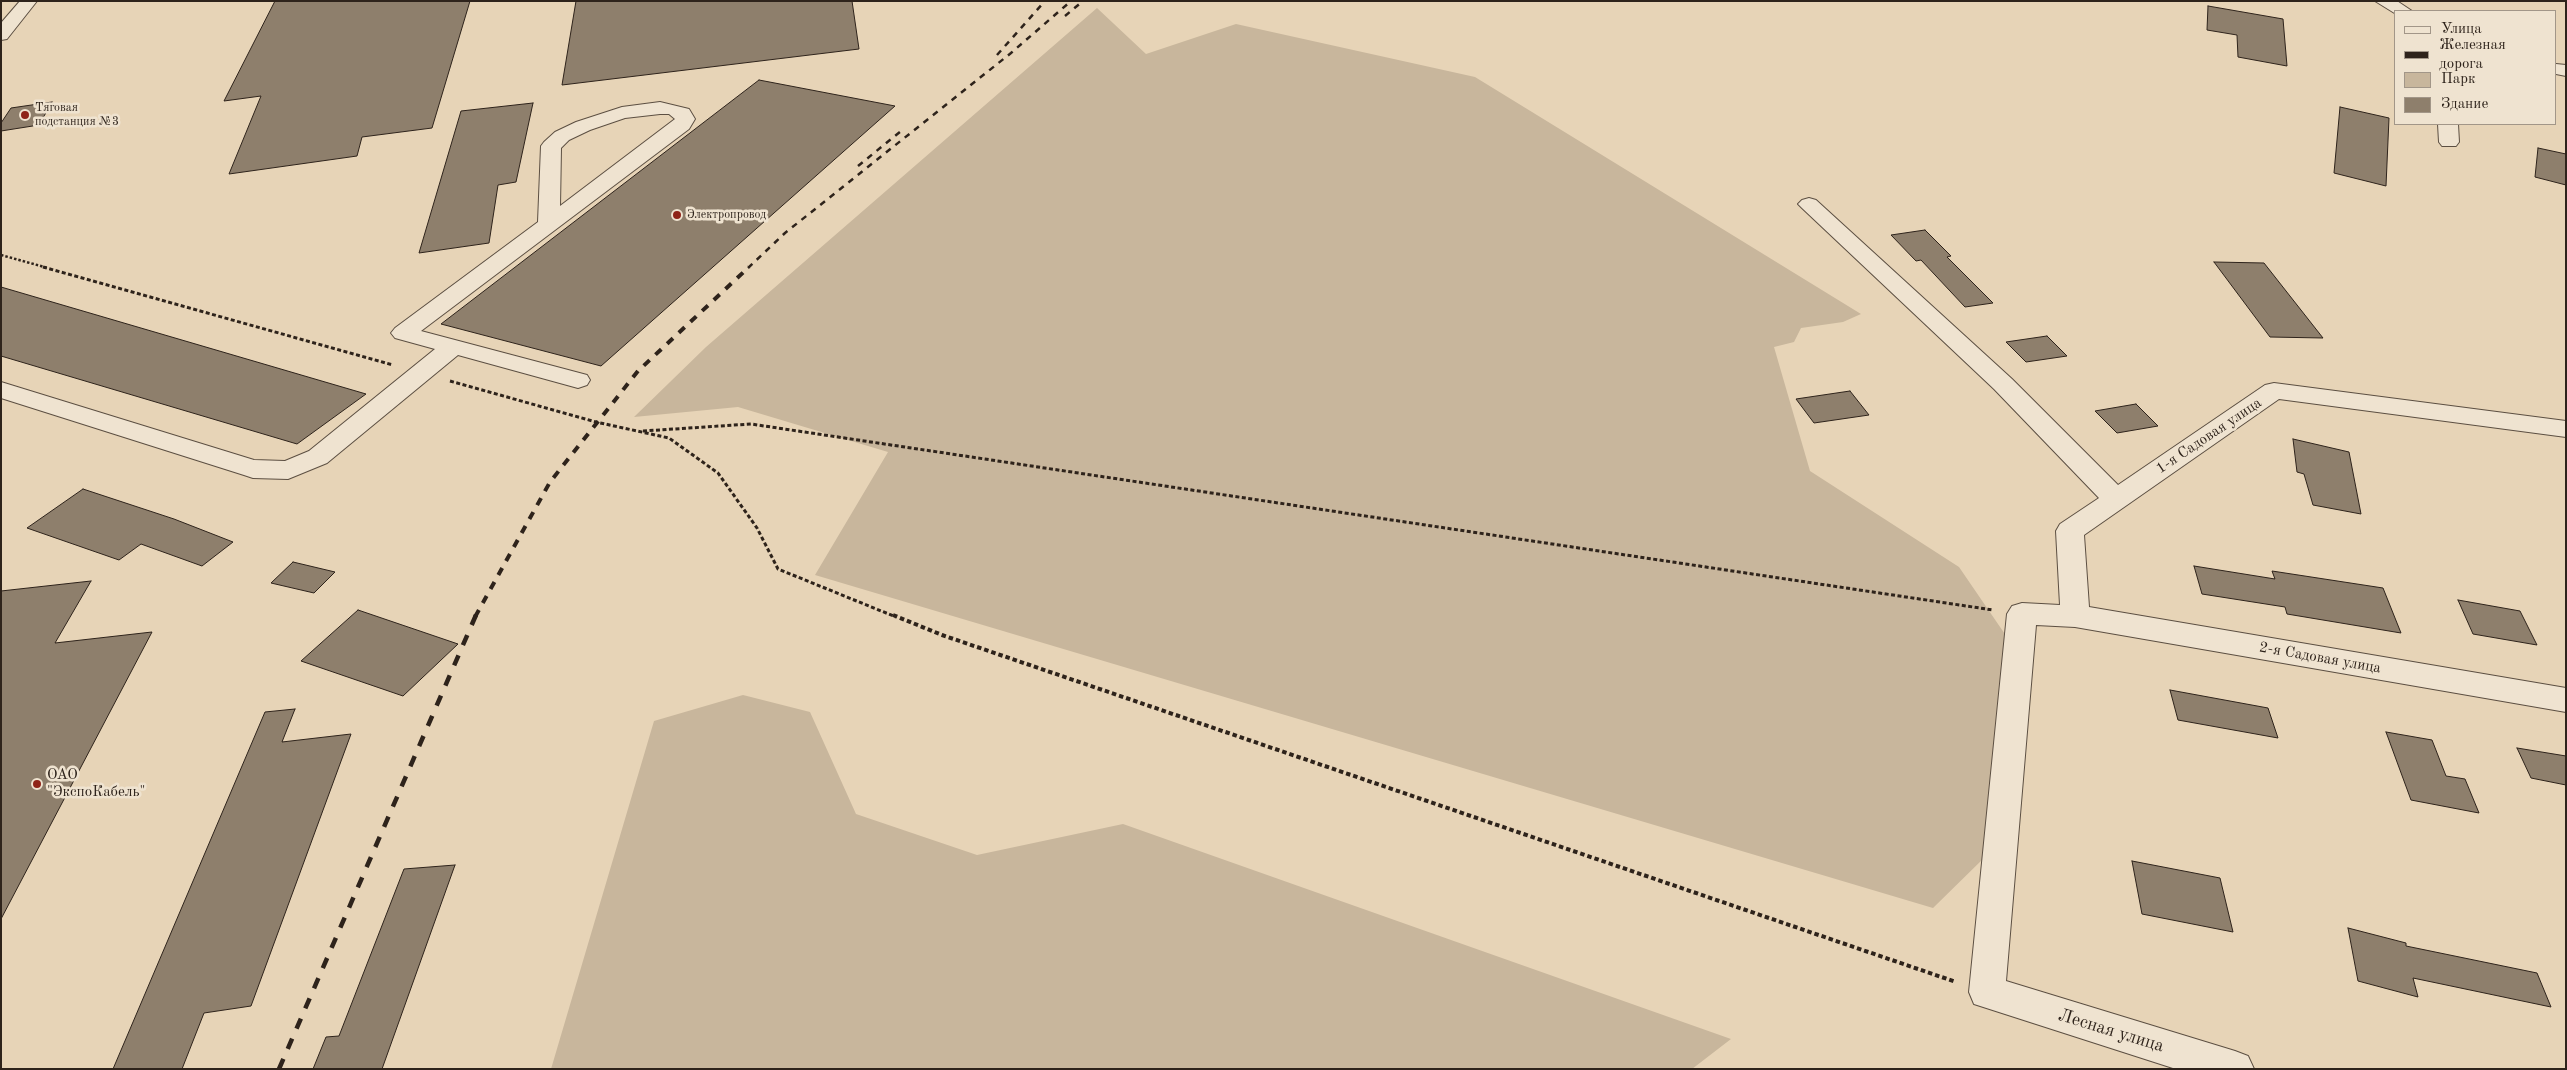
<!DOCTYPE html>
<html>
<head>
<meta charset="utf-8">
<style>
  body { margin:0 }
  #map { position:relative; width:2567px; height:1070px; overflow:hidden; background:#e7d4b7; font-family:"Old Standard TT",serif }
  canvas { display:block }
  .frame { position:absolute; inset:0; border:2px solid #2e231b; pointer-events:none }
  .legend { position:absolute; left:2394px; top:10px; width:162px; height:115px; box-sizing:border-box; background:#efe3d0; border:1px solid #a29688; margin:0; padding:6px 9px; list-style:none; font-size:15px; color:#2e231b }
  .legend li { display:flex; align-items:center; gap:10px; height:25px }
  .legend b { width:25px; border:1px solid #a29688 }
</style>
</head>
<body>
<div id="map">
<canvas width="2567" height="1070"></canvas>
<div class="frame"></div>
<ul class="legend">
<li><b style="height:6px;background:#efe3d0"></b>Улица</li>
<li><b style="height:6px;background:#2e231b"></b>Железная дорога</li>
<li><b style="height:14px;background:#c8b69c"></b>Парк</li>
<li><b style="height:14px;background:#8e7f6c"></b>Здание</li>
</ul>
</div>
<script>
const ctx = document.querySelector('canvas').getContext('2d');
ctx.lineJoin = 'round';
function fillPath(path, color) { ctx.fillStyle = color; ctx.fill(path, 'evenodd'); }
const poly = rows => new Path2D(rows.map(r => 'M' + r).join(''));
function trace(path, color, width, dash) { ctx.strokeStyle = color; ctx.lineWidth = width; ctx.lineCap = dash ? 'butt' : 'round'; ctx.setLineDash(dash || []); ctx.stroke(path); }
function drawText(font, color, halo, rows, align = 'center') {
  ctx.font = font + ' "Old Standard TT",serif'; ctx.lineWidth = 5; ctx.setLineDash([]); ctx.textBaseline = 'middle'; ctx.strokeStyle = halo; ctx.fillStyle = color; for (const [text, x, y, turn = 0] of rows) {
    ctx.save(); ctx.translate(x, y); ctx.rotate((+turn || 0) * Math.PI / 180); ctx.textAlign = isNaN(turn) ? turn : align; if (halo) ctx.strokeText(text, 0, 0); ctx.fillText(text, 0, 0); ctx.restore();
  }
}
fillPath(poly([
  [1097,8,1146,54,1236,24,1475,77,1861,314,1843,322,1801,328,1794,342,1774,347,1810,471,1959,567,2011,643,1985,857,1933,908,815,575,888,452,738,407,634,417,706,347],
  [743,695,810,712,856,814,977,855,1123,824,1731,1039,1692,1069,551,1069,654,721]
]), '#c8b69c');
const building = poly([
  [275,1,470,1,432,128,362,137,357,156,229,174,261,96,224,101,275,1],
  [576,1,852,1,859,49,562,85,576,1],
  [2208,6,2283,19,2287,66,2238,57,2237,35,2207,30,2208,6],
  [759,80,895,106,601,366,441,324,759,80],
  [52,102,39,125,1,131,1,123,11,108,52,102],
  [533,103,516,182,498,185,489,243,419,253,461,111,533,103],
  [2340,107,2389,118,2386,186,2334,173,2340,107],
  [2538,148,2566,154,2566,185,2535,177,2538,148],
  [1925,230,1951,256,1947,257,1993,303,1965,307,1921,260,1916,261,1891,235,1925,230],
  [2214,262,2264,263,2323,338,2270,337,2214,262],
  [1,287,366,394,297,444,1,356,1,287],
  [2047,336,2067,356,2026,362,2006,342,2047,336],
  [1850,391,1869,415,1814,423,1796,399,1850,391],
  [2136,404,2158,426,2117,433,2095,411,2136,404],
  [2293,439,2349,452,2361,514,2313,505,2304,474,2297,472,2293,439],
  [83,489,174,519,233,542,202,566,141,544,119,560,27,528,83,489],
  [293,562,335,572,314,593,271,583,293,562],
  [2194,566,2275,579,2272,571,2383,588,2401,633,2287,614,2285,607,2202,594,2194,566],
  [91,581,55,643,152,632,1,919,1,591,91,581],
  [2458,600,2520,611,2537,645,2473,634,2458,600],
  [358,610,458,644,403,696,301,661,358,610],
  [2170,690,2268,708,2278,738,2178,720,2170,690],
  [295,709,282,742,351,734,251,1006,204,1013,182,1069,113,1069,265,712,295,709],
  [2386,732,2432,740,2446,776,2465,779,2479,813,2411,800,2386,732],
  [2517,748,2566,756,2566,785,2531,778,2517,748],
  [2132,861,2220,878,2233,932,2142,914,2132,861],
  [455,865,382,1069,313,1069,326,1037,339,1036,404,869,455,865],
  [2348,928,2406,943,2406,946,2537,973,2551,1007,2413,978,2418,997,2358,981,2348,928]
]);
fillPath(building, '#8e7f6c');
trace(building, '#2e231b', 1);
const minor = poly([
  [20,1,37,1,7,39,1,40,1,23,20,1],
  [2375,1,2397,1,2412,11,2396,11,2396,14,2375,1],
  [2556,64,2566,65,2566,76,2556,74,2556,64],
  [660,102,689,109,695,119,689,129,421,331,587,375,590,380,587,385,578,388,458,355,327,463,288,479,253,478,244,475,1,398,1,382,254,460,285,461,309,451,435,349,395,338,391,333,395,328,538,222,541,146,544,142,555,132,576,122,622,107,660,102],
  [660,114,669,114,675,119,560,206,561,148,569,140,590,130,625,118,660,114],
  [2438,124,2458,124,2459,142,2456,146,2442,146,2439,142,2438,124],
  [1809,198,1816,200,2012,379,2118,485,2265,385,2274,383,2566,421,2566,437,2279,399,2084,535,2089,607,2566,688,2566,712,2075,627,2036,625,2006,981,2235,1051,2248,1056,2254,1069,2176,1069,1974,1004,1969,992,2007,614,2012,606,2022,603,2060,605,2056,531,2060,524,2099,498,1994,389,1802,208,1798,204,1802,200,1809,198]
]);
trace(minor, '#5c4f42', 2);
trace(poly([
  [1,255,48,268]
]), '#2e231b', 2.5, [2.5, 2]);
trace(poly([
  [43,267,393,365],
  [450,381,596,422,669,438,718,473,757,528,778,569,896,617],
  [643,431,751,424,1993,610]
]), '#2e231b', 3, [4, 2.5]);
trace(poly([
  [893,615,942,635,1956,982]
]), '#2e231b', 4, [4.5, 3]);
fillPath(minor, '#efe3d0');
trace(poly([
  [1065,16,1083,1],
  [997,55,1045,1],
  [858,166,901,131],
  [748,268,785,233,1011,53,1071,1]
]), '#2e231b', 2.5, [6, 6]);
trace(poly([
  [475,617,550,482,638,371,749,267]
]), '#2e231b', 4, [8, 8]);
trace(poly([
  [279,1069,476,615]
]), '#2e231b', 4.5, [11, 11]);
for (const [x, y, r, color] of [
  [25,115,5,"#8f2418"],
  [677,215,5,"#8f2418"],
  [37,784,5,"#8f2418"]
]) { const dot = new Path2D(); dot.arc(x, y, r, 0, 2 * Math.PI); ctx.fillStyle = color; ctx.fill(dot); trace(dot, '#efe3d0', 2); }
drawText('12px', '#2e231b', '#efe3d0', [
  ["Тяговая",35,108],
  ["подстанция №3",35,122],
  ["Электропровод",687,215]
], 'left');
drawText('15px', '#2e231b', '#efe3d0', [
  ["1-я Садовая улица",2209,436,-34],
  ["2-я Садовая улица",2320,658,10]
]);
drawText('15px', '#2e231b', '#efe3d0', [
  ["ОАО",47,775],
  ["\"ЭкспоКабель\"",47,792]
], 'left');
drawText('18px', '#2e231b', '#efe3d0', [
  ["Лесная улица",2111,1031,17]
]);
</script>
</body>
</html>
